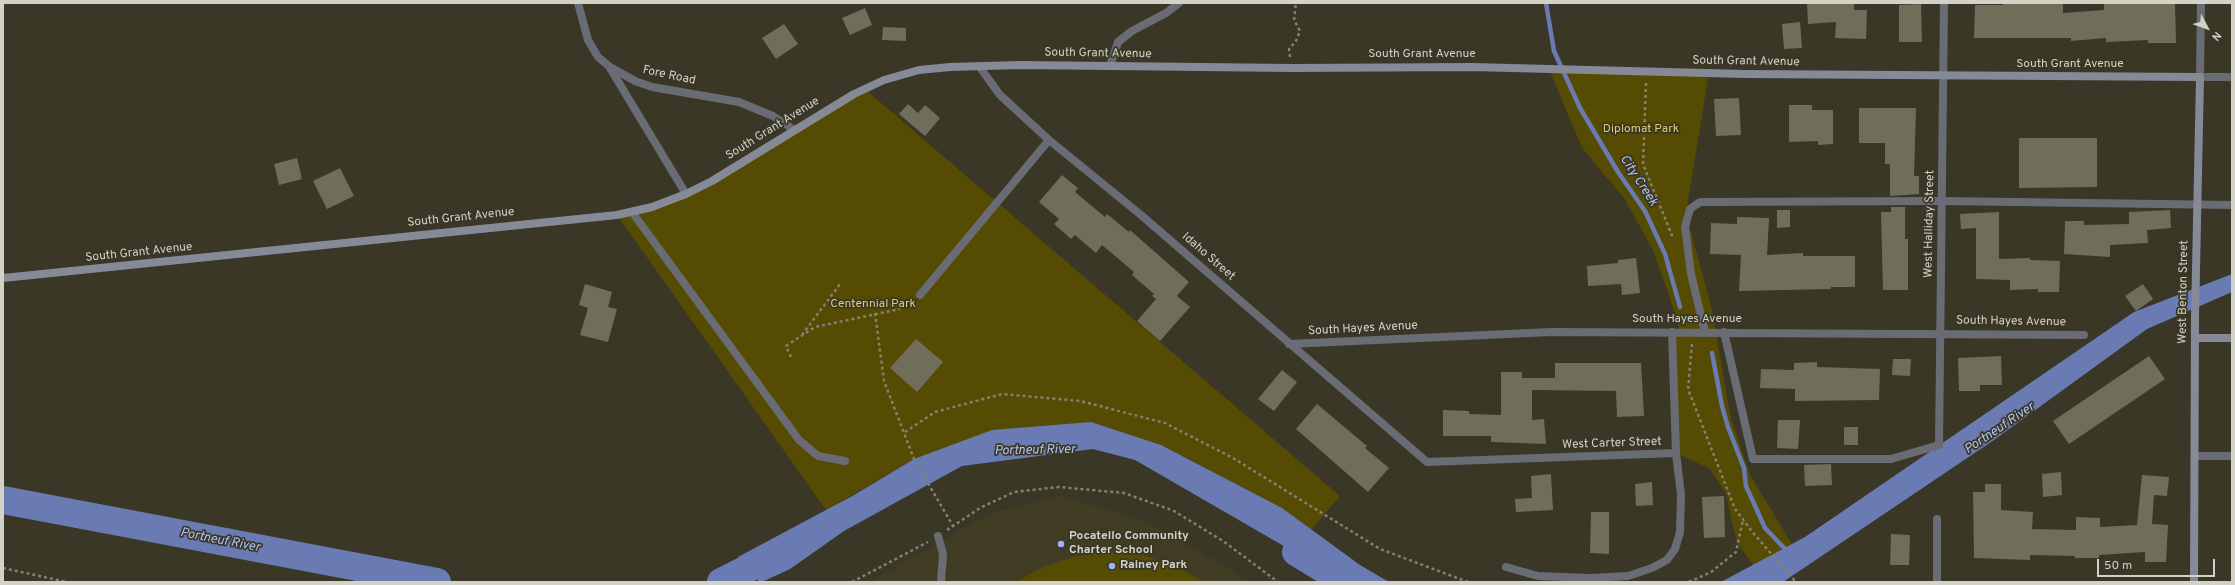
<!DOCTYPE html>
<html>
<head>
<meta charset="utf-8">
<style>
  body { margin:0 }
  #map { position:relative; width:2235px; height:585px; overflow:hidden; background:#3a3726; font-family:Overpass,sans-serif }
  canvas { display:block }
  .frame { position:absolute; inset:0; border:4px solid #d3d2c7; pointer-events:none }
  .north { position:absolute; left:2187px; top:8px; width:40px; height:40px; -webkit-text-stroke:3px #3a3726; paint-order:stroke; rotate:131deg; font-size:11px; font-weight:700; line-height:16px; text-align:center; color:#d3d2c7 }
  .north::after { content:''; display:block; margin:auto; width:14px; height:18px; background:#d3d2c7; clip-path:polygon(50% 0,100% 100%,50% 72%,0 100%) }
  .scale { position:absolute; left:2097px; top:559px; width:118px; height:18px; box-sizing:border-box; border:2px solid #d3d2c7; border-top:0; padding-left:5px; font-size:12px; line-height:14px; white-space:nowrap; color:#d3d2c7; -webkit-text-stroke:3px #3a3726; paint-order:stroke }
</style>
</head>
<body>
<div id="map">
<canvas width="2235" height="585"></canvas>
<div class="frame"></div>
<div class="north">N</div>
<div class="scale">50 m</div>
</div>
<script>
const ctx = document.querySelector('canvas').getContext('2d');
ctx.lineJoin = 'round';
function fillPath(path, color) { ctx.fillStyle = color; ctx.fill(path, 'evenodd'); }
const poly = rows => new Path2D(rows.map(r => 'M' + r).join(''));
function trace(path, color, width, dash) { ctx.strokeStyle = color; ctx.lineWidth = width; ctx.lineCap = dash ? 'butt' : 'round'; ctx.setLineDash(dash || []); ctx.stroke(path); }
function drawText(font, color, halo, rows, align = 'center') {
  ctx.font = font + ' Overpass,sans-serif'; ctx.lineWidth = 3.5; ctx.setLineDash([]); ctx.textBaseline = 'middle'; ctx.strokeStyle = halo; ctx.fillStyle = color; for (const [text, x, y, turn = 0] of rows) {
    ctx.save(); ctx.translate(x, y); ctx.rotate((+turn || 0) * Math.PI / 180); ctx.textAlign = isNaN(turn) ? turn : align; if (halo) ctx.strokeText(text, 0, 0); ctx.fillText(text, 0, 0); ctx.restore();
  }
}
fillPath(poly([
  [1061,496,1145,521,1228,568,1247,582,870,582,991,513]
]), '#413d25');
fillPath(poly([
  [1549,69,1709,73,1686,213,1712,310,1731,419,1750,475,1792,544,1754,566,1737,543,1726,494,1710,469,1676,453,1672,332,1680,332,1674,310,1653,250,1624,198,1582,148],
  [865,89,1340,496,1311,530,1282,508,1161,445,1091,422,914,459,826,510,617,215,686,194],
  [1106,552,1143,555,1174,565,1204,582,1016,582,1043,567,1076,556]
]), '#564b02');
fillPath(poly([
  [2232,274,2232,292,2147,329,1994,440,1783,582,1721,582,1805,537,2134,312],
  [1091,422,1161,445,1282,508,1360,565,1389,582,1346,582,1135,460,1093,449,962,466,844,531,790,569,762,582,759,582,738,557,854,495,914,459,992,430]
]), '#697bb2');
trace(poly([
  [1546,3,1554,51,1580,108,1618,172,1645,211,1665,254,1680,307],
  [1712,353,1722,406,1728,427,1744,468,1746,486,1765,528,1788,552]
]), '#697bb2', 4.5);
trace(poly([
  [3,500,437,582],
  [1296,552,1345,582],
  [721,582,783,551]
]), '#697bb2', 28);
fillPath(poly([
  [1807,3,1854,3,1854,10,1867,10,1866,39,1835,38,1836,22,1808,24],
  [2003,3,2063,3,2063,13,2104,10,2104,4,2175,3,2176,43,2148,43,2148,40,2106,42,2106,38,2071,41,2071,38,1974,38,1975,5,2003,5],
  [1921,4,1922,42,1899,42,1899,5],
  [865,8,872,25,850,35,842,18],
  [1800,22,1802,48,1784,49,1782,24],
  [784,24,798,44,776,59,762,38],
  [883,27,906,28,906,41,882,40],
  [1739,98,1741,135,1716,136,1714,99],
  [908,104,918,113,925,105,940,118,925,136,899,114],
  [1789,105,1812,105,1812,110,1833,110,1833,144,1818,145,1818,141,1789,142],
  [1859,108,1916,108,1914,176,1919,176,1919,194,1890,196,1890,164,1885,164,1885,143,1859,143],
  [2019,138,2097,138,2097,187,2019,188],
  [297,158,302,179,279,185,274,164],
  [340,168,354,196,327,209,313,181],
  [1062,175,1078,188,1075,192,1105,217,1107,214,1129,232,1130,230,1189,282,1177,296,1190,307,1160,341,1137,321,1156,299,1152,296,1154,294,1132,275,1134,272,1102,245,1096,253,1075,235,1071,239,1054,224,1059,219,1039,202],
  [1891,207,1905,207,1905,239,1908,239,1908,290,1883,290,1881,212,1891,212],
  [1777,210,1790,210,1790,227,1777,228],
  [2170,210,2171,228,2147,230,2148,243,2110,245,2110,257,2064,254,2065,221,2084,221,2084,225,2129,224,2129,212],
  [1999,212,1999,259,2030,258,2030,260,2060,261,2059,292,2038,292,2038,289,2010,290,2010,280,1976,279,1976,228,1961,229,1960,214],
  [1737,217,1769,218,1767,255,1803,253,1803,256,1855,256,1855,287,1831,287,1831,289,1739,291,1741,255,1710,254,1711,223,1737,224],
  [1636,258,1640,293,1622,295,1621,284,1588,286,1587,266,1618,263,1618,260],
  [585,284,612,292,608,307,617,309,608,342,580,335,588,308,579,305],
  [2143,284,2153,299,2136,311,2125,296],
  [916,339,943,362,917,392,890,368],
  [2001,356,2002,385,1980,385,1980,391,1959,391,1958,358],
  [2149,356,2165,379,2069,444,2053,421],
  [1893,359,1911,359,1910,376,1892,375],
  [1817,362,1817,367,1880,369,1879,400,1795,401,1795,389,1760,388,1761,369,1794,370,1794,363],
  [1555,363,1641,363,1644,416,1617,417,1616,391,1532,390,1532,420,1544,419,1546,444,1491,442,1491,436,1443,436,1443,410,1469,411,1469,414,1501,415,1501,372,1522,372,1522,378,1555,378],
  [1282,370,1297,382,1274,411,1258,399],
  [1317,404,1367,446,1365,448,1389,468,1368,492,1296,429],
  [1778,420,1800,420,1798,449,1777,448],
  [1844,427,1858,427,1858,445,1844,445],
  [1831,464,1832,485,1805,486,1804,465],
  [2061,472,2062,495,2043,497,2042,474],
  [1551,474,1553,510,1516,512,1515,499,1532,498,1531,476],
  [2142,475,2169,477,2167,496,2154,495,2152,524,2168,525,2166,562,2145,562,2145,552,2099,555,2099,558,2075,558,2075,556,2030,555,2030,560,1974,558,1973,492,1985,492,1985,484,2001,484,2001,510,2033,512,2032,529,2076,530,2076,517,2100,518,2100,527,2137,525],
  [1652,482,1653,505,1636,506,1635,484],
  [1724,496,1725,537,1704,538,1702,497],
  [1591,512,1609,512,1609,554,1590,553],
  [1891,534,1910,535,1909,565,1890,565]
]), '#706d5b');
trace(poly([
  [1290,57,1289,49,1296,41,1300,31,1294,20,1296,3],
  [1646,83,1643,164,1673,238],
  [875,313,884,381,914,459,953,526],
  [802,335,840,284],
  [1692,344,1688,389,1735,509,1754,534,1796,582],
  [791,357,786,346,815,327,900,309],
  [905,432,935,412,1002,394,1080,401,1165,423,1233,458,1380,549,1468,582],
  [947,530,980,508,1014,492,1059,487,1124,493,1174,511,1223,541,1278,582],
  [3,568,67,582],
  [852,582,928,542],
  [1689,582,1711,572,1736,552,1743,520]
]), '#838173', 2.5, [3, 3]);
trace(poly([
  [1110,66,1118,42,1132,31,1166,13,1179,3],
  [632,212,799,440,818,456,845,461],
  [1705,332,1691,274,1685,227,1690,209,1700,202,1942,201,2232,205],
  [1724,332,1753,459,1891,459,1939,445],
  [2195,456,2232,456],
  [938,536,943,554,941,582],
  [1506,567,1538,576,1590,578,1628,576,1652,568,1667,560,1675,549,1680,532,1681,495,1676,453]
]), '#696c74', 8);
trace(poly([
  [578,3,588,40,598,57,610,67,635,81,652,87,739,102,773,116,793,129],
  [2201,3,2200,77,2232,77],
  [979,66,1000,95,1049,140,1141,215,1427,462,1676,453,1672,332],
  [610,68,686,194],
  [920,295,1049,140],
  [1289,344,1551,332,2084,335],
  [1939,445,1944,3],
  [1937,582,1937,519]
]), '#696c74', 8);
trace(poly([
  [3,278,617,215,652,207,686,194,712,181,854,94,884,80,919,70,950,67,1019,65,1292,68,1472,67,1745,74,2200,77,2195,317,2194,582],
  [2195,338,2232,338]
]), '#858a96', 8);
for (const [x, y, r, color] of [
  [1061,544,4,"#9cb4fd"],
  [1112,566,4,"#9cb4fd"]
]) { const dot = new Path2D(); dot.arc(x, y, r, 0, 2 * Math.PI); ctx.fillStyle = color; ctx.fill(dot); trace(dot, '#3a3726', 1.5); }
drawText('12px', '#d3d2c7', '#3a3726', [
  ["South Grant Avenue",1098,54,1],
  ["South Grant Avenue",1422,55],
  ["South Grant Avenue",1746,62,1],
  ["South Grant Avenue",2070,65],
  ["Fore Road",669,76,12],
  ["South Grant Avenue",773,129,-32],
  ["South Grant Avenue",461,218,-6],
  ["West Halliday Street",1930,224,-89],
  ["South Grant Avenue",139,253,-6],
  ["Idaho Street",1208,257,41],
  ["West Benton Street",2184,292,-89],
  ["South Hayes Avenue",1687,320],
  ["South Hayes Avenue",2011,322,1],
  ["South Hayes Avenue",1363,329,-3],
  ["West Carter Street",1612,444,-2]
]);
drawText('12px', '#dece6f', '#3a3726', [
  ["Diplomat Park",1641,130],
  ["Centennial Park",873,305]
]);
drawText('bold 12px', '#d3d2c7', '#3a3726', [
  ["Pocatello Community",1069,537],
  ["Charter School",1069,551],
  ["Rainey Park",1120,566]
], 'left');
drawText('italic 13px', '#b2c4f4', '#3a3726', [
  ["City Creek",1638,181,57],
  ["Portneuf River",2000,429,-34],
  ["Portneuf River",1035,451,-1],
  ["Portneuf River",220,541,11]
]);
</script>
</body>
</html>
